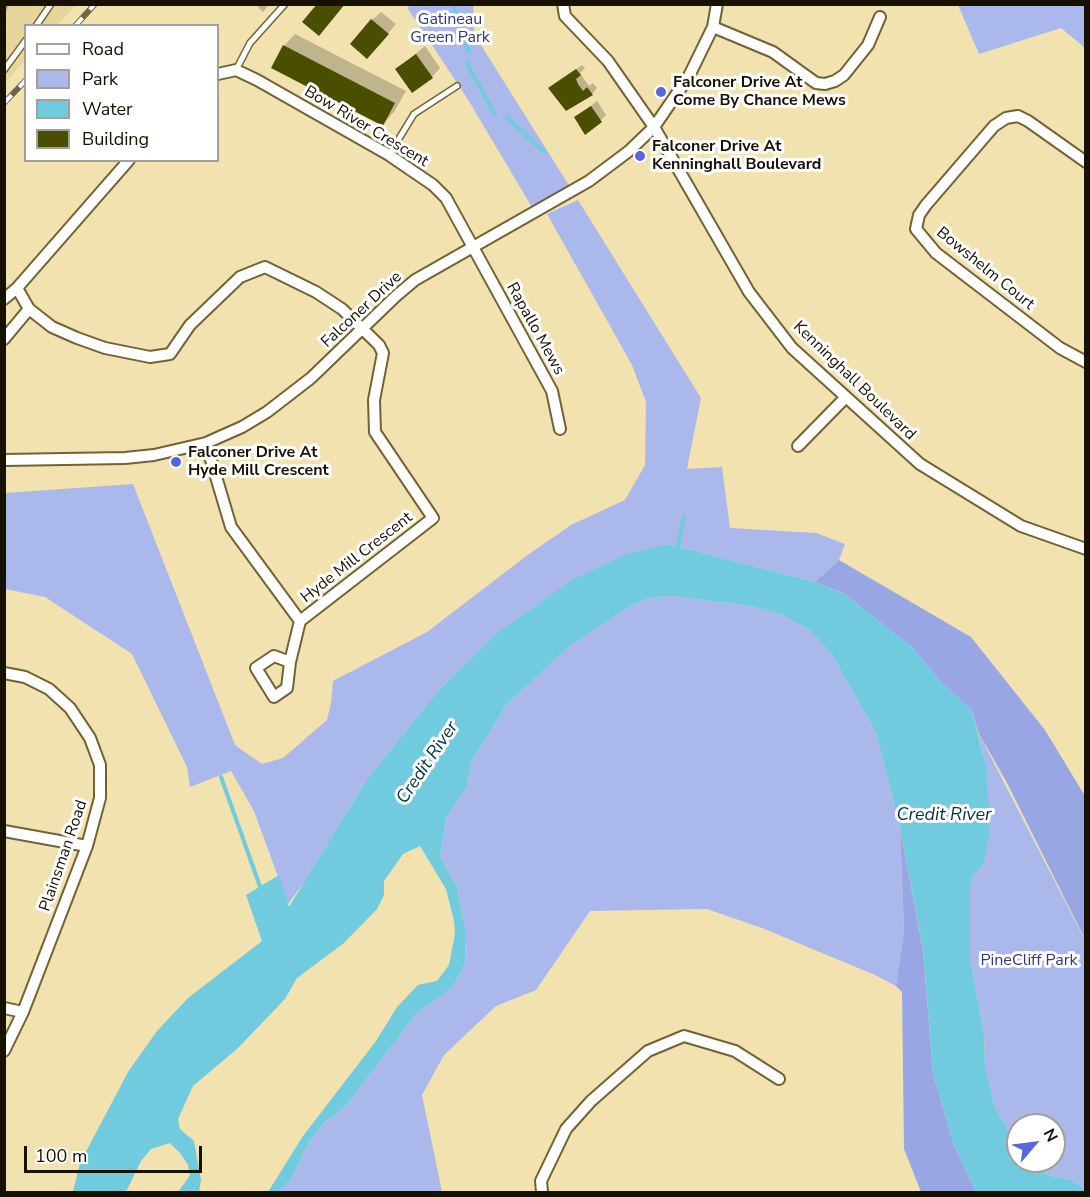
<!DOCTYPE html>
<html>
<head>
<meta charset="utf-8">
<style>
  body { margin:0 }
  #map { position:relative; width:1090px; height:1197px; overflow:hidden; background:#f1e2af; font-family:"Nunito Sans",sans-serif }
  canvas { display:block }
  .frame { position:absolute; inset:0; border:6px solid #161101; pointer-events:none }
  .legend { position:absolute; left:24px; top:24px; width:195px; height:138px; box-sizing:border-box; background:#fff; border:2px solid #a2a099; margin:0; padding:8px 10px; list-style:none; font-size:18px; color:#161101 }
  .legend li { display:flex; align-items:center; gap:12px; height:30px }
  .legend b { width:30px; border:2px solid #a2a099 }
  .north { position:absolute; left:1006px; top:1113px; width:60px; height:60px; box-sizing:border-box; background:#fff; border:2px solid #a2a099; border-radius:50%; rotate:62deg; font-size:16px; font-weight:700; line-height:24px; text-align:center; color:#161101 }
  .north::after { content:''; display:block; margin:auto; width:21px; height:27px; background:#5766dd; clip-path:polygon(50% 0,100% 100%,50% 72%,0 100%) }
  .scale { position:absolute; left:24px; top:1146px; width:178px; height:27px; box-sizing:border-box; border:3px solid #161101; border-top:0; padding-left:8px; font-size:18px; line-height:21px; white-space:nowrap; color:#161101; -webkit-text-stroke:4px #fff; paint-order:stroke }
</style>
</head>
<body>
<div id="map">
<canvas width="1090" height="1197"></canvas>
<div class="frame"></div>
<ul class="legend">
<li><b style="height:8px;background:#fff"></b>Road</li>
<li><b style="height:16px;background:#abb8ec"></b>Park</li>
<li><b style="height:16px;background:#71cbdf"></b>Water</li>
<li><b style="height:16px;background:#4a4e01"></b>Building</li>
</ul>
<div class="north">N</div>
<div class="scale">100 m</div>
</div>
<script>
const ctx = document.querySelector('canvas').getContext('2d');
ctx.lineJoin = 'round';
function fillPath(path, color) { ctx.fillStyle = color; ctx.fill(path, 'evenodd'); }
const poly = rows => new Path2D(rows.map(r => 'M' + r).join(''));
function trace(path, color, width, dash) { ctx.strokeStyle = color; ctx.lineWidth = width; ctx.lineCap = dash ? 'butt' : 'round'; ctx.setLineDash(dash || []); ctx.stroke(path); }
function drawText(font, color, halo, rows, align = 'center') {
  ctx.font = font + ' "Nunito Sans",sans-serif'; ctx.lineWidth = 6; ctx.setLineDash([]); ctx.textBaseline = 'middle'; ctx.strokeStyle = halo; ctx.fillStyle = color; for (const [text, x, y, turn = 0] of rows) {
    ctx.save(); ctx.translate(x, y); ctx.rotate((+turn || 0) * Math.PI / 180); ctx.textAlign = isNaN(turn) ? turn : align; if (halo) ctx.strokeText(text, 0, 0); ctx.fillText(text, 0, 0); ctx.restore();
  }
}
fillPath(poly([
  [5,5,76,5,57,25,26,26,25,60,5,83]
]), '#e7d69b');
fillPath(poly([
  [409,5,473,5,474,34,570,187,533,209,467,98,408,9],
  [958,5,1085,5,1085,48,1061,28,979,54],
  [578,200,701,398,687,469,722,467,730,528,816,533,845,544,839,560,815,582,668,544,497,633,438,691,368,778,306,880,288,904,254,811,231,771,190,787,187,767,132,654,45,597,5,589,5,493,133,484,235,745,262,764,283,758,327,720,331,703,333,681,427,632,529,554,571,525,625,500,645,465,646,402,632,365,547,214],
  [670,596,752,606,782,615,809,630,831,653,876,733,900,827,904,932,896,986,875,975,762,928,707,909,590,911,536,990,496,1006,444,1055,422,1095,442,1192,279,1192,292,1177,308,1143,325,1122,346,1106,416,1014,453,987,465,963,466,932,457,887,440,857,446,818,467,786,471,762,507,704,571,645,630,606,649,598],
  [978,732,1085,940,1085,1189,1071,1180,1047,1175,1032,1161,1054,1161,1054,1125,1018,1125,1017,1147,995,1107,985,1066,984,1034,970,958,970,886,973,876,984,864,986,765]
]), '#abb8ec');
fillPath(poly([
  [839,560,971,637,1045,730,1085,796,1085,939,1007,783,978,732,972,711,937,678,913,648,843,593,815,582],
  [900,827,923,950,933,1073,954,1145,976,1192,921,1192,904,1149,902,992,896,986,904,932]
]), '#98a7e4');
fillPath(poly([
  [668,544,815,582,843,593,913,648,937,678,972,711,986,765,990,828,984,864,973,876,970,886,970,958,984,1034,985,1066,995,1107,1018,1148,1018,1161,1032,1161,1047,1175,1071,1180,1085,1189,1085,1192,976,1192,954,1145,933,1073,923,949,900,827,876,733,831,653,809,630,782,615,752,606,670,596,649,598,630,606,571,645,507,704,471,762,467,786,446,818,440,857,457,887,466,932,465,963,453,987,416,1014,346,1106,325,1122,308,1143,292,1177,279,1192,268,1192,303,1136,376,1041,397,1007,418,985,437,981,449,965,455,934,454,921,446,889,420,846,403,854,384,881,384,895,377,909,344,943,297,978,285,999,237,1049,193,1086,178,1119,180,1129,194,1141,201,1180,199,1192,178,1192,190,1175,188,1165,180,1153,170,1143,151,1149,141,1161,127,1190,123,1192,73,1192,80,1163,128,1072,157,1031,188,998,262,941,246,895,279,875,289,907,368,778,438,691,497,633,574,579,627,554]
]), '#71cbdf');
fillPath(poly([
  [4,4,9,4,4,18],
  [255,4,270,4,263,12],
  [381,12,396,24,376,48,372,20],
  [295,34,406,91,394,112,383,124,284,46],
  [425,46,440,68,432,77,397,69],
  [582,65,585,68,580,73,589,86,593,83,597,88,592,94,550,88],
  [597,101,606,115,601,120,582,112]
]), '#0003');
trace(poly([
  [454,4,456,19,469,52],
  [467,63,495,115],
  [507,117,544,152],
  [677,550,684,516],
  [221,777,262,892]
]), '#71cbdf', 4);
fillPath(poly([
  [317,4,345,4,319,36,302,22],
  [371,19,389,34,367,59,350,44],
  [283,45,395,103,383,126,271,68],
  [416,54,433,78,412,93,395,69],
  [576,69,581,75,576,79,578,84,583,91,587,87,593,95,566,111,548,88],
  [591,106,602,122,585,135,574,117]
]), '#4a4e01');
const lane = poly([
  [36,26,51,4],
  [4,70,26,40],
  [236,70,250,43,285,4],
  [389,155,414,114,457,86]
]);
const street = poly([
  [563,4,565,16,608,61,654,127,749,292,792,348,920,464,1021,526,1086,549],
  [713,27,773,52,816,83,825,84,835,81,844,75,868,45,880,17],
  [218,74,236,70,257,80,389,155,433,185,446,198,552,391,560,429],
  [1086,162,1028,121,1018,116,1006,118,994,126,926,205,919,215,916,229,936,253,1060,348,1086,362],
  [4,299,17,288,129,160],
  [29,309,52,327,77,338,105,348,150,357,170,354,190,325,240,277,265,267,316,292,342,309,379,345,383,353,374,400,375,432,433,518,300,621,231,527,206,443],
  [4,339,29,309,17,288],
  [798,446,845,398],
  [4,460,125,458,154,455,206,443,242,427,267,412,311,378,396,296,415,280,589,181,629,151,654,127,689,76,713,27,717,4],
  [290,662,274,656,256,668,274,697,287,688,290,662,300,621],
  [4,673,25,677,49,689,70,708,90,738,100,765,100,798,87,846,23,1012,4,1051],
  [4,831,87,846],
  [4,1008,23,1012],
  [542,1192,541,1181,566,1129,591,1101,648,1051,684,1036,735,1051,779,1079]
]);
trace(lane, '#716334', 8);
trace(street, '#716334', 14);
trace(lane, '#fff', 5);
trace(street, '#fff', 10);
const rail = poly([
  [75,26,95,4],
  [4,103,26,80]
]);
trace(rail, '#6f6648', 6);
trace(rail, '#fff', 4, [11]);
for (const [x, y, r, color] of [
  [661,92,6,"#5766dd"],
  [640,156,6,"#5766dd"],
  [176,462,6,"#5766dd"]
]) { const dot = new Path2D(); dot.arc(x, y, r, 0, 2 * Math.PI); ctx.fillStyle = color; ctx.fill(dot); trace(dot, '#fff', 2); }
drawText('16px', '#2f3880', '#fff', [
  ["Gatineau",450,20],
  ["Green Park",450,38],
  ["PineCliff Park",1029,961]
]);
drawText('bold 16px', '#161101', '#fff', [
  ["Falconer Drive At",673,83],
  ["Come By Chance Mews",673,101],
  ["Falconer Drive At",652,147],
  ["Kenninghall Boulevard",652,165],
  ["Falconer Drive At",188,453],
  ["Hyde Mill Crescent",188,471]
], 'left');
drawText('16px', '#161101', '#fff', [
  ["Bow River Crescent",366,127,31],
  ["Bowshelm Court",985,269,39],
  ["Falconer Drive",362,310,-43],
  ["Rapallo Mews",535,329,61],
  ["Kenninghall Boulevard",854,381,44],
  ["Hyde Mill Crescent",357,558,-38],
  ["Plainsman Road",64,856,-71]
]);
drawText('italic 18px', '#06333b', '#fff', [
  ["Credit River",428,763,-56],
  ["Credit River",944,816]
]);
</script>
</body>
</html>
